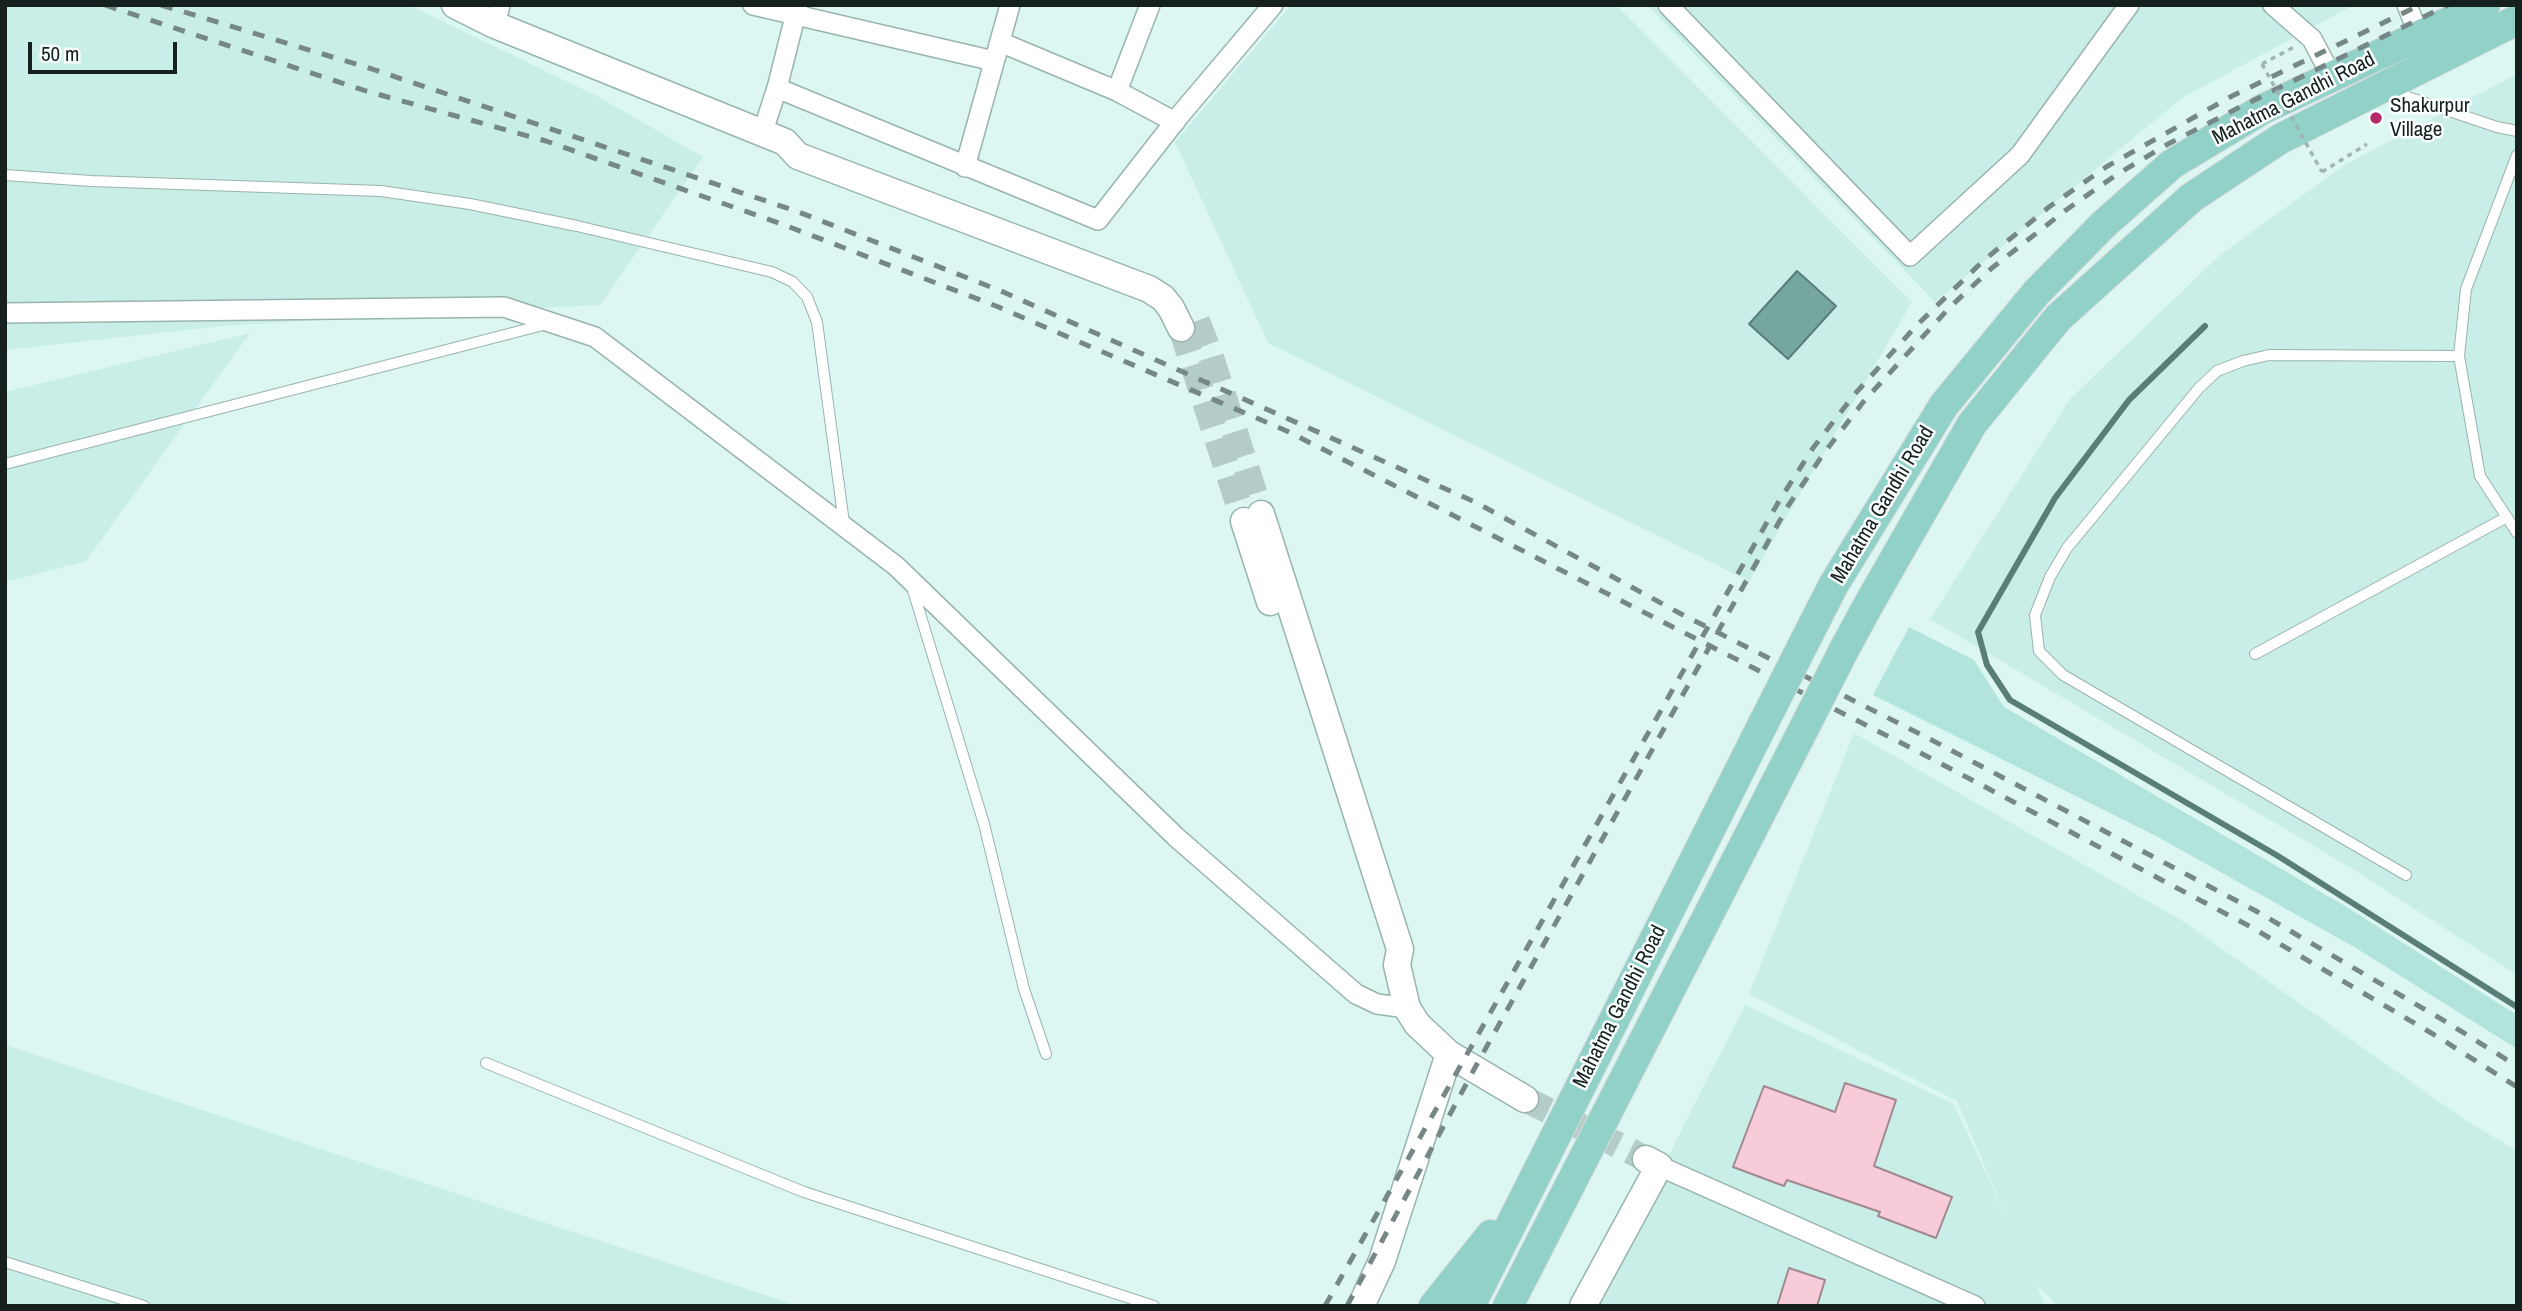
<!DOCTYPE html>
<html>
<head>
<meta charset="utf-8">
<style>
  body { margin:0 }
  #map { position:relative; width:2522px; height:1311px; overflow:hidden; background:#dcf7f2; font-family:"Archivo Narrow",sans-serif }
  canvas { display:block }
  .frame { position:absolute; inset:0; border:7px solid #16201e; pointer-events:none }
  .scale { position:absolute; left:28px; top:42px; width:149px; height:32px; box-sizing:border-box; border:4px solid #16201e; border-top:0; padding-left:9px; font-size:21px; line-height:24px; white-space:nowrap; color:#16201e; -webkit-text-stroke:5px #f9fffe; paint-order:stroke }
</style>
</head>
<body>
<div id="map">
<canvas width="2522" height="1311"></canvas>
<div class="frame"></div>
<div class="scale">50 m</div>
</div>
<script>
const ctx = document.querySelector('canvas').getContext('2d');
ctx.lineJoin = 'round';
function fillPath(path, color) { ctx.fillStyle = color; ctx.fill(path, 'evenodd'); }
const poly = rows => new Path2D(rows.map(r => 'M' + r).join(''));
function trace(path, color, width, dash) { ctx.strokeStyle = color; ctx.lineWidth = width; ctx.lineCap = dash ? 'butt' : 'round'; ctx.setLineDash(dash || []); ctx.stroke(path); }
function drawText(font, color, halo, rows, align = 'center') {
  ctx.font = font + ' "Archivo Narrow",sans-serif'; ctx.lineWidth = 5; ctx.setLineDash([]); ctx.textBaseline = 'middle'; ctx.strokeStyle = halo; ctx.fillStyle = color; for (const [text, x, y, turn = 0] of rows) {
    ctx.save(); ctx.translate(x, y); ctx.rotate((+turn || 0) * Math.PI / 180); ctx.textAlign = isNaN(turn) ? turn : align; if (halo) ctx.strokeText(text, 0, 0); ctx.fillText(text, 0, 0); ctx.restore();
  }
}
fillPath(poly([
  [5,5,409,5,599,97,703,157,600,305,233,325,5,350],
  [1291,5,1616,5,1912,302,1749,581,1268,343,1175,142],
  [1647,5,2354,5,2182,98,1935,302],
  [2517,74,2517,975,2356,871,1930,619,2070,399,2221,254,2346,164],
  [250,333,86,561,5,582,5,392],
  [1854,733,2181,920,2464,1119,2517,1151,2517,1306,2057,1306,2037,1285,2045,1306,1592,1306,1745,1005,1954,1104,2009,1223,1957,1101,1749,994],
  [5,1045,798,1306,5,1306]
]), '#c9eee7');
fillPath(poly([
  [1909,627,1974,660,2004,707,2345,906,2517,1015,2517,1049,2356,948,2156,836,1873,695]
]), '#b2e4db');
const water = poly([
  [1797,271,1836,306,1788,359,1749,324,1797,271]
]);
fillPath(water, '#76a79f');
trace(water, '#597e78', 2);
trace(poly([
  [2205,326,2129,400,2055,498,1978,632,1987,665,2010,700,2278,856,2517,1007]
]), '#597e78', 6);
const building = poly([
  [1845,1083,1896,1100,1874,1166,1952,1197,1936,1238,1878,1216,1880,1212,1787,1180,1784,1186,1733,1167,1764,1086,1835,1112,1845,1083],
  [1789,1268,1825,1280,1817,1306,1777,1306,1789,1268]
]);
fillPath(building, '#f8cbd9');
trace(building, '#a08990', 2);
trace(poly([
  [1197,321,1210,354,1261,514],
  [1181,328,1244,521],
  [1525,1099,1646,1159]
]), '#b4ccc8', 26, [26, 13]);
const lane = poly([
  [2390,91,2497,127,2517,131],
  [2517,155,2466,289,2459,356,2480,476,2517,533],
  [5,175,91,181,381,191,470,204,577,226,772,272,793,282,807,297,817,322,844,523],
  [5,464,547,324],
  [912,587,984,824,1024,989,1046,1054],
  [2255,654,2507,517],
  [2406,875,2063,675,2039,651,2035,615,2050,577,2067,548,2199,388,2217,371,2243,361,2269,355,2459,356],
  [486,1063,804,1192,1154,1306],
  [5,1262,144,1306]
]);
const street = poly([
  [753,5,994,61],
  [1668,5,1910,256,2020,155,2129,5],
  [2273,5,2312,39,2332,77],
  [2407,5,2419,36],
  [495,25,500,5],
  [1000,42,1117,91,1175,122],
  [777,88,1098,220,1180,115,1273,5],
  [1117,91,1150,5],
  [762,134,777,88,798,5],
  [965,167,1010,5],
  [5,313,504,307,595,337,896,566,1176,837,1356,994,1377,1004,1407,1008],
  [1659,1166,1975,1306]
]);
const secondary = poly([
  [455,5,495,25,785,142,798,156,1149,289,1163,298,1171,308,1181,328],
  [1261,514,1400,949,1397,965,1407,1008,1417,1024,1449,1054,1525,1099],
  [1244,521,1270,602],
  [1361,1306,1382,1261,1449,1054],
  [1583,1306,1659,1166,1646,1159]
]);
const primary = poly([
  [1812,627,1834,584,1944,405,2036,293,2104,224,2172,164,2263,109,2485,5],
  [1846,646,1870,602,1972,424,2058,318,2191,198,2280,139,2517,20],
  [1434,1306,1491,1235],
  [1470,1306,1763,724],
  [1508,1306,1799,738]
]);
trace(lane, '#99b3ae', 12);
trace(street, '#99b3ae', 22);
trace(secondary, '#99b3ae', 29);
trace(primary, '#dadbdb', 32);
trace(poly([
  [2262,64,2294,47],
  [2322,172,2367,144]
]), '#a0b5b1', 3.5, [5, 5]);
trace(lane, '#fff', 10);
trace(street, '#fff', 19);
trace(secondary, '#fff', 26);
trace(primary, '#91d1c8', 30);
trace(poly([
  [105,5,366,91,546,141,787,226,996,306,1289,432,1915,750,2251,927,2438,1037,2517,1087],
  [161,5,372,69,796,211,1001,291,1475,502,1683,615,1924,736,2256,911,2443,1020,2517,1066],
  [1325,1306,1779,501,1813,448,1854,395,1916,326,1983,261,2049,207,2106,167,2232,96,2420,5],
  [1347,1306,1477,1064,1788,506,1824,453,1864,401,1950,307,1992,268,2066,210,2116,175,2168,144,2238,108,2448,5]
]), '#768885', 5, [12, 12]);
const primaryBridge = poly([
  [1763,724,1812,627],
  [1799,738,1846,646]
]);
trace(primaryBridge, '#dadbdb', 32, []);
trace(poly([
  [2262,64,2322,172]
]), '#a0b5b1', 3.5, [5, 5]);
trace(primaryBridge, '#91d1c8', 30);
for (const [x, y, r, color] of [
  [2376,118,7,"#b52b6a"]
]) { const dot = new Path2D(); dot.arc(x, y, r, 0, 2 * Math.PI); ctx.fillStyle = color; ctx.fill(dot); trace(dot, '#f9fffe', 2.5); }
drawText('21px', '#16201e', '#f9fffe', [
  ["Mahatma Gandhi Road",2294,99,-27],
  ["Mahatma Gandhi Road",1883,505,-59],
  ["Mahatma Gandhi Road",1620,1007,-63]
]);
drawText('21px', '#16201e', '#f9fffe', [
  ["Shakurpur",2390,106],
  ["Village",2390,130]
], 'left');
</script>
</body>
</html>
